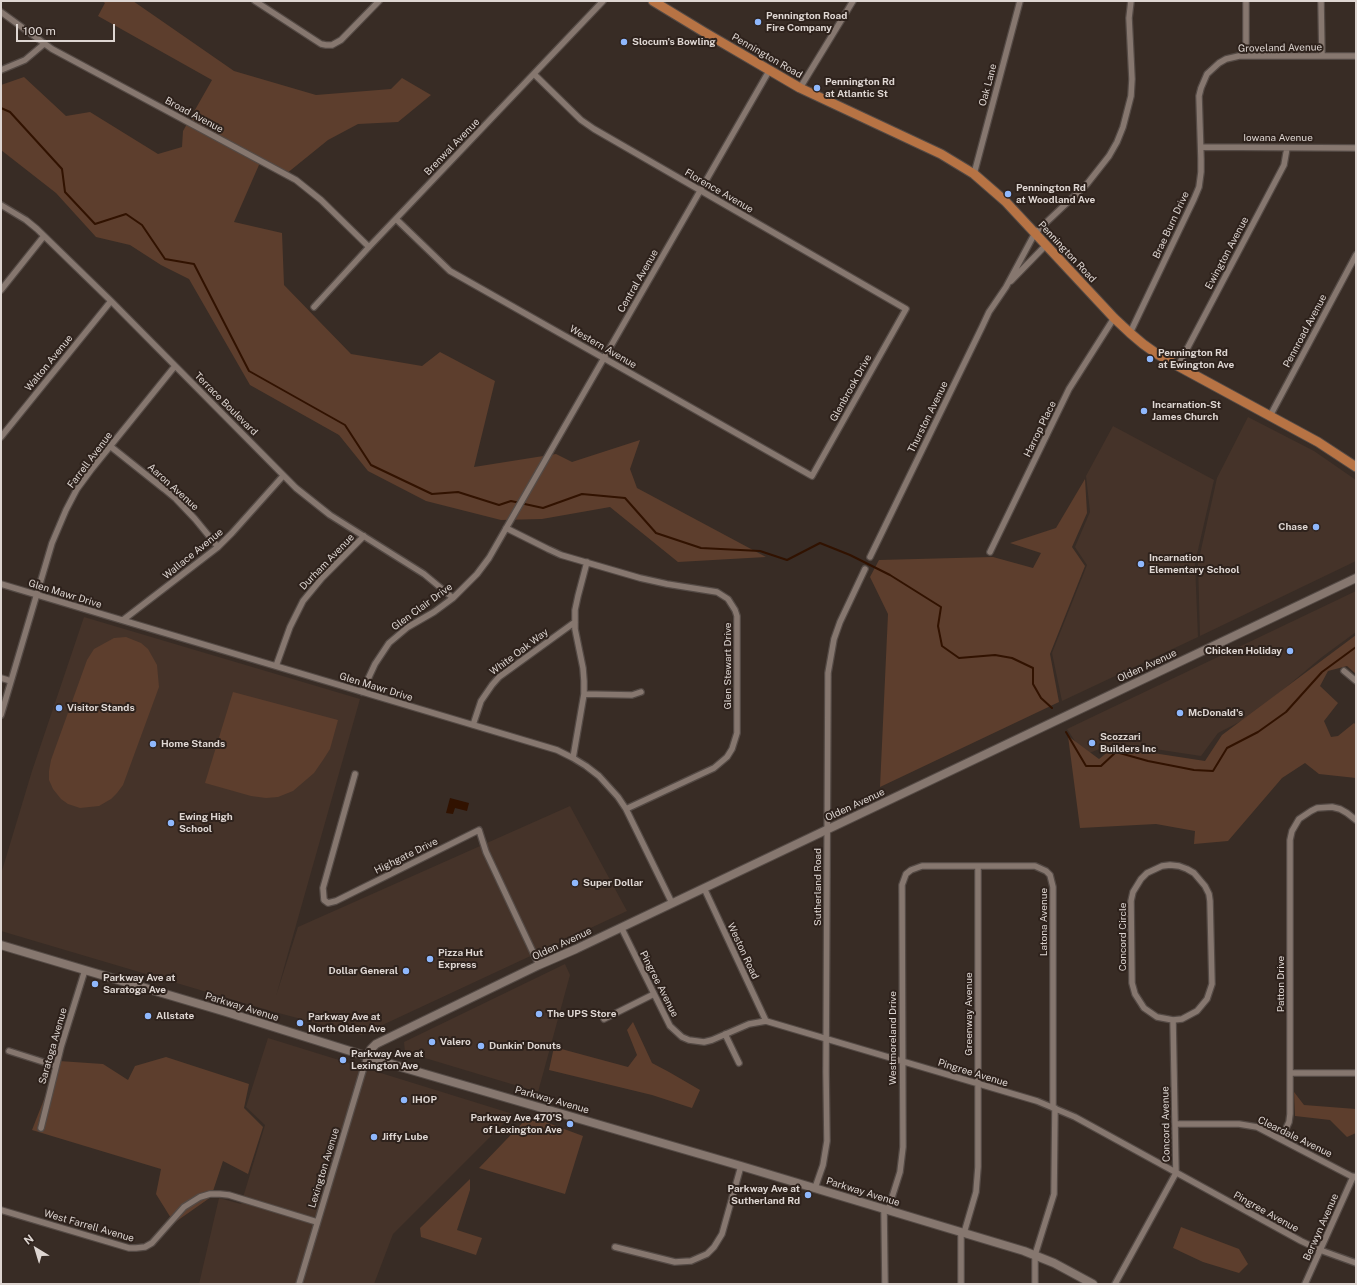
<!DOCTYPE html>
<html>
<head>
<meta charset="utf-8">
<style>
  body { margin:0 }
  #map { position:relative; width:1357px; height:1285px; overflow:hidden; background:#382c25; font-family:"Public Sans",sans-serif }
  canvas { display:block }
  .frame { position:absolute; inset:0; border:2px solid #ded6d2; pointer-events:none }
  .north { position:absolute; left:16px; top:1229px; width:40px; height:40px; -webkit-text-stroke:3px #2e221c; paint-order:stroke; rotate:322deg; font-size:11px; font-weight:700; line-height:16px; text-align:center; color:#ded6d2 }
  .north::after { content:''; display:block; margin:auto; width:14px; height:18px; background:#ded6d2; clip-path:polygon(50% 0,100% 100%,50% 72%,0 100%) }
  .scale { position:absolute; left:16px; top:24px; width:99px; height:18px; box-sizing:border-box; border:2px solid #ded6d2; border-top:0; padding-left:5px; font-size:12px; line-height:14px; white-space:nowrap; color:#ded6d2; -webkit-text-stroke:3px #2e221c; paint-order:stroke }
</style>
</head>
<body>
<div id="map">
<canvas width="1357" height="1285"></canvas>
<div class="frame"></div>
<div class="north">N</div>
<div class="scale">100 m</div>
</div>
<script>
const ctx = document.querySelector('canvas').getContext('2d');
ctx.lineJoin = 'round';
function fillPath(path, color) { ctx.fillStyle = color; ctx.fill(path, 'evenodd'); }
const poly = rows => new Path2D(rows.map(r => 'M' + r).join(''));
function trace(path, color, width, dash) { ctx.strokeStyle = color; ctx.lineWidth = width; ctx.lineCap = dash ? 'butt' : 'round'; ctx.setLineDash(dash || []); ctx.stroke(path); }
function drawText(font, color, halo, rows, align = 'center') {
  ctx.font = font + ' "Public Sans",sans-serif'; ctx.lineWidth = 4; ctx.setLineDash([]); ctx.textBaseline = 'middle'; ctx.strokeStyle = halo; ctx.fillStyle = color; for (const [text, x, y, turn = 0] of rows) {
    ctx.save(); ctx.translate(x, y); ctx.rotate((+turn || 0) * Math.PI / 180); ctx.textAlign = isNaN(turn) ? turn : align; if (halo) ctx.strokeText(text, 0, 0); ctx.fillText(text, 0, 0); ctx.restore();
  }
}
fillPath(poly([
  [1248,417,1314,451,1356,480,1356,561,1200,636,1198,563,1217,478],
  [1113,426,1214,480,1195,563,1198,637,1062,701,1052,653,1087,565,1075,547,1090,512,1086,476],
  [1356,591,1356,632,1322,657,1253,715,1218,733,1201,756,1115,743,1084,755,1067,729],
  [84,617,360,699,276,996,298,927,570,806,627,911,361,1035,271,1011,1,931,1,874,32,771],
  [565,964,570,975,538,1092,405,1052,404,1042],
  [268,1038,513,1114,393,1234,374,1284,199,1284,219,1198,241,1204,265,1125,246,1107]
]), '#453329');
fillPath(poly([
  [102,1,133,1,234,71,316,95,391,89,402,78,431,95,398,122,358,124,328,140,286,174,262,158,234,222,282,233,284,285,351,354,422,366,440,352,495,381,474,467,556,454,572,462,640,440,630,469,637,488,766,557,678,562,610,507,542,519,501,520,426,501,368,471,339,435,250,385,189,279,161,265,130,245,96,237,56,193,1,150,1,85,24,77,66,116,90,112,158,154,182,147,183,131,212,80,98,16,105,3],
  [1085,479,1087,513,1072,547,1085,566,1050,654,1059,702,880,787,888,614,870,577,879,560,993,557,1033,568,1041,553,1010,543,1056,528],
  [1356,635,1356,674,1347,666,1328,671,1320,686,1338,703,1324,721,1331,737,1338,736,1354,723,1356,725,1356,778,1319,774,1305,763,1282,778,1228,841,1194,844,1195,831,1156,824,1080,828,1068,736,1099,759,1114,747,1205,761,1222,735],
  [126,637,141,643,148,649,157,665,159,687,123,785,117,793,111,799,99,806,80,808,68,804,61,799,53,789,49,780,49,771,51,760,87,660,94,649,114,638],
  [233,692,338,720,330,749,323,760,314,773,293,791,278,797,266,798,251,796,205,783],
  [633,1022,652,1063,669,1072,700,1090,692,1108,652,1095,549,1070,554,1047,628,1067,637,1055,627,1030],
  [166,1057,249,1084,244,1108,263,1127,248,1174,223,1161,211,1197,174,1223,156,1194,161,1169,32,1130,59,1061,103,1064,128,1080,135,1066],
  [1294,1092,1304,1105,1356,1109,1356,1133,1347,1137,1330,1120,1295,1116],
  [529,1116,583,1136,565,1194,479,1168],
  [470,1179,470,1190,457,1230,482,1238,476,1255,421,1237,420,1228],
  [1181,1227,1239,1249,1248,1264,1239,1273,1203,1262,1173,1248]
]), '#5d3e2d');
fillPath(poly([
  [450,798,469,803,467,811,455,808,453,814,446,813]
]), '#311200');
trace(poly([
  [1,108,10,112,62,169,65,192,95,224,126,214,142,225,165,259,194,264,249,371,345,425,371,465,432,494,458,492,499,505,511,501,543,508,582,494,625,498,656,533,701,548,760,551,787,560,820,543,850,555,890,575,941,607,938,626,942,646,959,658,995,655,1012,658,1033,668,1033,684,1041,698,1052,708],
  [1066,732,1086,766,1101,766,1116,752,1148,761,1194,770,1213,771,1227,748,1258,732,1286,712,1322,672,1356,647]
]), '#311200', 2);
const minor = poly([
  [255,1,321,44,326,45,332,45,341,40,379,1],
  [1246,1,1246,56],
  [1321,1,1322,56],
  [1,12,52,49,296,180,321,200,369,247],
  [1,70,25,60,44,44],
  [800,88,853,1],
  [1201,147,1356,148],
  [974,174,1020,1],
  [1,205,26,220,37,229,111,301,296,488,330,515,424,574,453,598],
  [396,219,450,271,812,476,906,309,594,129,581,120,534,74],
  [1011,281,1046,245],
  [1,290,44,236],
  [314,307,369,247,603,1],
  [1130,333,1194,199,1199,187,1201,172,1201,159,1199,96,1201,88,1207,74,1219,63,1226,59,1239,56,1356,56],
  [1178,366,1284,165,1287,148],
  [1270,416,1356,255],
  [1,437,111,301],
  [110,446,164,489,176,499,195,519,218,547],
  [506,528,548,549,561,555,640,578,667,584,717,592,728,599,735,610,737,616,737,733,732,749,727,757,714,768,626,809],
  [990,552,1069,389,1114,318],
  [870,557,982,327,989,312,1006,287,1035,233,1087,184,1109,156,1117,142,1123,127,1131,96,1132,79,1129,18,1131,1],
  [1,584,557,750,573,758,586,766,599,776,618,797,626,809,672,903],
  [123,620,218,547,232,533,283,476],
  [276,666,290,627,303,601,322,578,364,536],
  [1344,671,1356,681],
  [1,678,11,681],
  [362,692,375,664,389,643,408,627,434,612,453,598,477,574,489,558,769,71],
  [584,694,632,695,641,692],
  [1,715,52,543,66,510,77,489,91,470,175,366],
  [473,725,481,701,492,685,499,677,575,622],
  [573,758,584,694,584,681,583,668,575,629,575,610,578,596,587,562],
  [355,774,323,888,324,900,328,903,336,901,479,830,486,852,539,965],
  [1170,865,1179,866,1187,869,1194,873,1205,886,1209,894,1210,901,1212,984,1207,999,1197,1011,1182,1019,1173,1020,1157,1017,1144,1008,1135,994,1132,983,1131,901,1133,892,1141,879,1147,873,1162,866,1170,865],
  [704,888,766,1021],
  [621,927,670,1026,682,1037,689,1040,704,1042,712,1040,749,1024,766,1021,1037,1101,1075,1117,1301,1241,1320,1250,1356,1263],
  [604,1019,654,994],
  [725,1034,739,1063],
  [9,1051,56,1066],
  [1291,1073,1356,1073],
  [1175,1124,1239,1124,1257,1127,1351,1176,1356,1177],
  [41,1128,61,1047,85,970],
  [1281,1139,1289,1122,1290,1114,1290,840,1292,831,1299,819,1311,811,1317,808,1332,807,1340,809,1347,813,1356,820],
  [815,1188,823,1165,827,1141,826,1072,828,673,834,639,840,622,865,569],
  [884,1209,885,1284],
  [1,1210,129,1248,136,1248,145,1247,152,1243,184,1207,200,1197,210,1194,220,1194,229,1195,317,1222],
  [888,1210,900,1172,903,1147,902,885,906,874,911,870,922,866,1035,866,1046,871,1050,875,1053,887,1053,1108],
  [961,1232,961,1284],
  [964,1233,976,1192,978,1167,978,866],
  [615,1247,675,1262,691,1261,707,1254,714,1247,722,1234,741,1166],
  [299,1284,367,1057],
  [1035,1284,1035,1255,1054,1194,1055,1108],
  [1115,1284,1176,1173,1173,1020],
  [1305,1284,1353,1177]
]);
const secondary = poly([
  [1,945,226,1012,401,1067,741,1166,1024,1251,1054,1263,1093,1284],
  [367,1057,371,1049,376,1044,539,965,576,949,1356,578]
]);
const primary = poly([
  [653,1,704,32,800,88,941,154,974,174,1005,201,1114,318,1130,333,1143,344,1157,354,1178,366,1318,442,1356,467]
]);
trace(minor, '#544a45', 8);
trace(secondary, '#544a45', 10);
trace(primary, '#544a45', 11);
trace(minor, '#86776f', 5.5);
trace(secondary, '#86776f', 8);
trace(primary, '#b77344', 9);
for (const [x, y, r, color] of [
  [758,22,4,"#8fb8fd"],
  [624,42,4,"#8fb8fd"],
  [817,88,4,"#8fb8fd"],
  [1008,194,4,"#8fb8fd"],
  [1150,359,4,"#8fb8fd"],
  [1144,411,4,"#8fb8fd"],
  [1316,527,4,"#8fb8fd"],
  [1141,564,4,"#8fb8fd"],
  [1290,651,4,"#8fb8fd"],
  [59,708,4,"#8fb8fd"],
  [1180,713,4,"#8fb8fd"],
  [1092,743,4,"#8fb8fd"],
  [153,744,4,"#8fb8fd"],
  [171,823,4,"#8fb8fd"],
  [575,883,4,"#8fb8fd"],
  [430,959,4,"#8fb8fd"],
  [406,971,4,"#8fb8fd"],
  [95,984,4,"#8fb8fd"],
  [539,1014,4,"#8fb8fd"],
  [148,1016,4,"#8fb8fd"],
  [300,1023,4,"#8fb8fd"],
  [432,1042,4,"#8fb8fd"],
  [481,1046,4,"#8fb8fd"],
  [343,1060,4,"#8fb8fd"],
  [404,1100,4,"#8fb8fd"],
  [570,1124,4,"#8fb8fd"],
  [374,1137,4,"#8fb8fd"],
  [808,1195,4,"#8fb8fd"]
]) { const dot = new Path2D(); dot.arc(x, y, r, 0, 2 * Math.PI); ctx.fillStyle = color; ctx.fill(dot); trace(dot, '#2e221c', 1.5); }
drawText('bold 10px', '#ded6d2', '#2e221c', [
  ["Pennington Road",766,16],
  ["Fire Company",766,28],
  ["Slocum's Bowling",632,42],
  ["Pennington Rd",825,82],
  ["at Atlantic St",825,94],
  ["Pennington Rd",1016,188],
  ["at Woodland Ave",1016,200],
  ["Pennington Rd",1158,353],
  ["at Ewington Ave",1158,365],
  ["Incarnation-St",1152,405],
  ["James Church",1152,417],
  ["Chase",1308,527,"right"],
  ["Incarnation",1149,558],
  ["Elementary School",1149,570],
  ["Chicken Holiday",1282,651,"right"],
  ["Visitor Stands",67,708],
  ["McDonald's",1188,713],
  ["Scozzari",1100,737],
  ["Builders Inc",1100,749],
  ["Home Stands",161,744],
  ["Ewing High",179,817],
  ["School",179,829],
  ["Super Dollar",583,883],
  ["Pizza Hut",438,953],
  ["Express",438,965],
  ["Dollar General",398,971,"right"],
  ["Parkway Ave at",103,978],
  ["Saratoga Ave",103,990],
  ["The UPS Store",547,1014],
  ["Allstate",156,1016],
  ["Parkway Ave at",308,1017],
  ["North Olden Ave",308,1029],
  ["Valero",440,1042],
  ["Dunkin' Donuts",489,1046],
  ["Parkway Ave at",351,1054],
  ["Lexington Ave",351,1066],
  ["IHOP",412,1100],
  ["Parkway Ave 470'S",562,1118,"right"],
  ["of Lexington Ave",562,1130,"right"],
  ["Jiffy Lube",382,1137],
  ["Parkway Ave at",800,1189,"right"],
  ["Sutherland Rd",800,1201,"right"]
], 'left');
drawText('10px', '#ded6d2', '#2e221c', [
  ["Groveland Avenue",1280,48,-1],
  ["Pennington Road",767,56,30],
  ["Oak Lane",988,85,-75],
  ["Broad Avenue",194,115,28],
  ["Iowana Avenue",1278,138],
  ["Brenwal Avenue",452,147,-46],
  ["Florence Avenue",719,191,30],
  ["Brae Burn Drive",1171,225,-65],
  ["Pennington Road",1067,252,47],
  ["Ewington Avenue",1227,253,-62],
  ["Central Avenue",638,281,-60],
  ["Pennroad Avenue",1305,331,-62],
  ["Western Avenue",603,347,30],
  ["Walton Avenue",49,363,-51],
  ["Glenbrook Drive",851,388,-61],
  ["Terrace Boulevard",226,404,45],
  ["Thurston Avenue",928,417,-64],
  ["Harrop Place",1040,429,-64],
  ["Farrell Avenue",90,460,-53],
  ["Aaron Avenue",173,487,42],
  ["Wallace Avenue",193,554,-39],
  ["Durham Avenue",327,562,-46],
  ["Glen Mawr Drive",65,594,17],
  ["Glen Clair Drive",422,607,-36],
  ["White Oak Way",519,652,-37],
  ["Glen Stewart Drive",728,666,-90],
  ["Olden Avenue",1147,666,-25],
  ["Glen Mawr Drive",376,687,17],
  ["Olden Avenue",855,805,-25],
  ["Highgate Drive",406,856,-26],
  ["Sutherland Road",818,887,-90],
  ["Latona Avenue",1044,922,-90],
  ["Concord Circle",1123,937,-90],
  ["Olden Avenue",562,944,-25],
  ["Weston Road",743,951,65],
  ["Pingree Avenue",659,984,63],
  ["Patton Drive",1281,984,-90],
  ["Parkway Avenue",242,1007,17],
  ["Greenway Avenue",969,1014,-90],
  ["Westmoreland Drive",893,1038,-90],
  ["Saratoga Avenue",53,1046,-74],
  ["Pingree Avenue",973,1073,17],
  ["Parkway Avenue",552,1100,16],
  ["Concord Avenue",1166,1124,-91],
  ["Cleardale Avenue",1295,1137,26],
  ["Lexington Avenue",324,1168,-73],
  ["Parkway Avenue",863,1192,17],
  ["Pingree Avenue",1266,1212,29],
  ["West Farrell Avenue",89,1226,16],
  ["Berwyn Avenue",1321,1227,-66]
]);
</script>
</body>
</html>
